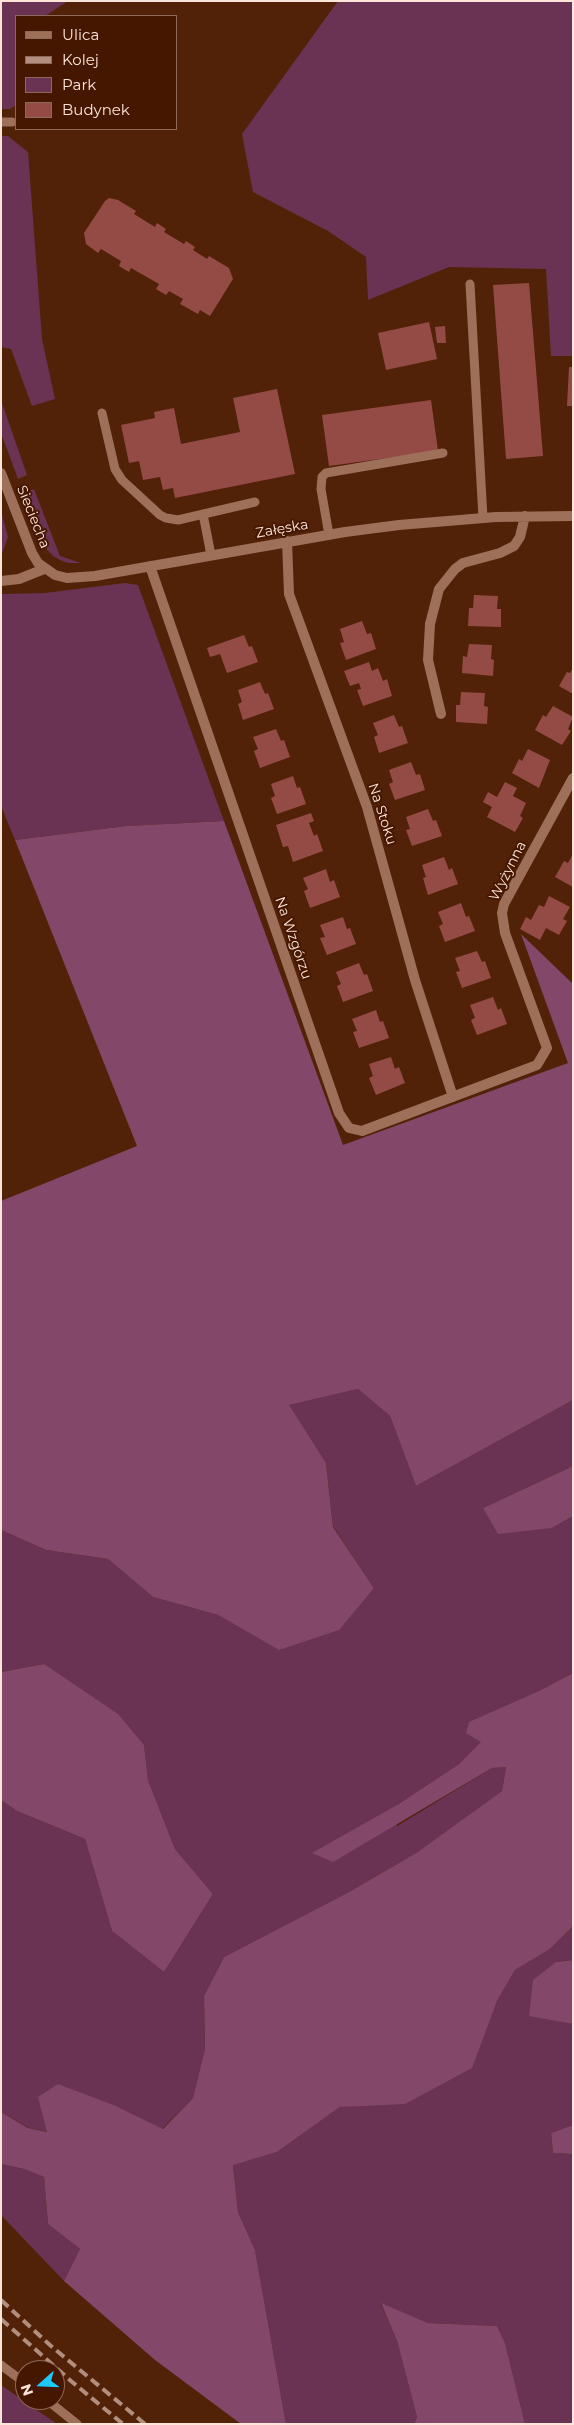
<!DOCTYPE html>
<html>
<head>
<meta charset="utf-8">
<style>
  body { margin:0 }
  #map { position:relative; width:574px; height:2425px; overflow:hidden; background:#512208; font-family:Montserrat,sans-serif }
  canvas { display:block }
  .frame { position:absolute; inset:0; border:2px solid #fde5da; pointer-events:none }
  .legend { position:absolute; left:15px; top:15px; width:162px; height:115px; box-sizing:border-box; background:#461700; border:1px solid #8f6957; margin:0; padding:6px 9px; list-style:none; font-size:15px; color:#fde5da }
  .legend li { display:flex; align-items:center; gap:10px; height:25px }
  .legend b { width:25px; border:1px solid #8f6957 }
  .north { position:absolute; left:15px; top:2360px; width:50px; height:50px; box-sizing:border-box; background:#461700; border:1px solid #8f6957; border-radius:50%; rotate:250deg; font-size:14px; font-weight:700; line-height:20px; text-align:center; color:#fde5da }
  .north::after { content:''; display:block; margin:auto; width:18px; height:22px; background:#1cc9fc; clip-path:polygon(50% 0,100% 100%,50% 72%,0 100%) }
</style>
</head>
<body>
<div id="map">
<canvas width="574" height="2425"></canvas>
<div class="frame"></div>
<ul class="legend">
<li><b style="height:6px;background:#9e6f59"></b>Ulica</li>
<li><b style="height:6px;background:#b18e7d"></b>Kolej</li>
<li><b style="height:14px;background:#6a3353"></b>Park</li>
<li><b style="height:14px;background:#944b46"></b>Budynek</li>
</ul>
<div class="north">N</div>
</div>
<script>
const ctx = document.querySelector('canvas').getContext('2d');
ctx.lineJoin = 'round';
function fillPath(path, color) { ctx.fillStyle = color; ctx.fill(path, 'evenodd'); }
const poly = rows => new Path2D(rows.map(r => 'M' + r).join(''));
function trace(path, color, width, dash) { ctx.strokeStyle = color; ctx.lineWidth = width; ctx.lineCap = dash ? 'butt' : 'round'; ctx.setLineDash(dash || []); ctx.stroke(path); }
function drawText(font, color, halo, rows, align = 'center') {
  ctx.font = font + ' Montserrat,sans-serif'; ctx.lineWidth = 4; ctx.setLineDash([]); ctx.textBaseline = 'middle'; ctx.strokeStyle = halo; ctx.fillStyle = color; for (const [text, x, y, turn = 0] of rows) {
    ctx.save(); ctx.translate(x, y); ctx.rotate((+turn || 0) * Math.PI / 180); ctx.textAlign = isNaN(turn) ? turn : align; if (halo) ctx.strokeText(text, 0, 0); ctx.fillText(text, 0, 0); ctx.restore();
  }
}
fillPath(poly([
  [1,1,68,1,45,16,16,16,16,105,10,109,1,109],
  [338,1,573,1,573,356,551,356,546,269,449,267,368,300,366,257,328,231,253,192,242,134],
  [1,136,8,136,28,152,42,339,55,399,32,406,11,349,1,347],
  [1,400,27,475,18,479,1,433],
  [34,489,60,556,81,563,69,563,62,561,53,556,44,546,24,493],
  [1,511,8,537,1,556],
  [125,583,138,585,224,821,126,826,15,840,1,806,1,594,45,593],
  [358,1389,390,1416,416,1486,573,1400,573,1466,483,1508,552,1528,573,1516,573,1673,537,1692,459,1764,397,1805,397,1826,492,1768,506,1767,502,1791,416,1853,349,1892,224,1957,204,1996,205,2048,193,2098,162,2129,116,2106,48,2132,29,2128,1,2112,1,1800,17,1811,85,1839,112,1931,164,1972,213,1894,175,1849,148,1780,144,1745,44,1664,1,1672,1,1530,46,1550,108,1559,153,1597,218,1615,280,1650,374,1588,333,1526,326,1463,288,1405],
  [573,1926,573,1960,556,1962,529,2015,573,2024,573,2125,551,2133,553,2153,573,2154,573,2424,525,2424,505,2343,497,2326,428,2323,381,2304,397,2341,417,2417,414,2424,286,2424,255,2250,238,2212,233,2164,277,2152,340,2107,368,2104,488,2022,497,2001,515,1970,550,1949],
  [1,2164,24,2169,44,2177,48,2224,80,2249,64,2281,1,2215],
  [1,2385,57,2424,1,2424]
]), '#6a3353');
fillPath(poly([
  [224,821,343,1145,568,1063,521,934,573,984,573,1400,416,1486,390,1416,358,1389,289,1405,326,1463,333,1527,374,1588,339,1630,279,1650,218,1615,153,1597,108,1559,46,1550,1,1530,1,1201,137,1146,15,840,126,826],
  [573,1466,573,1516,552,1528,498,1534,483,1508],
  [44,1664,118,1714,144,1745,148,1780,175,1849,213,1894,164,1972,112,1931,85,1839,17,1811,1,1800,1,1672],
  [573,1673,573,1926,550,1949,515,1970,497,2001,472,2068,405,2104,340,2107,277,2152,233,2165,238,2212,255,2250,286,2424,241,2424,155,2360,64,2281,80,2249,48,2224,44,2177,24,2169,1,2164,1,2112,28,2128,47,2132,38,2097,58,2084,116,2106,163,2129,193,2098,205,2048,204,1996,224,1957,349,1892,416,1853,502,1791,506,1767,492,1768,333,1862,312,1853,397,1805,459,1764,481,1742,466,1733,469,1722,537,1692],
  [573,1960,573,2024,529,2016,533,1980,556,1962],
  [573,2125,573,2154,553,2153,551,2133],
  [381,2303,428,2323,497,2326,505,2343,525,2424,414,2424,417,2417,397,2341]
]), '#824769');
fillPath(poly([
  [109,198,118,200,136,211,134,214,155,227,157,223,166,229,164,232,184,244,186,241,195,247,193,250,207,259,209,256,229,268,233,279,210,316,200,310,198,314,180,304,183,299,169,291,166,295,156,289,159,284,131,268,129,272,119,266,121,261,101,249,98,253,86,244,84,233,105,201],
  [529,283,543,456,506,459,493,285],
  [429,322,437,359,386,370,378,333],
  [445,326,446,343,437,343,435,327],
  [569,367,573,367,573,406,567,406],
  [277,389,295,474,175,498,173,488,163,490,160,477,143,480,139,461,129,463,121,425,155,418,154,412,174,408,181,444,240,432,233,398],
  [431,400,438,451,329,466,322,415],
  [474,595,498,596,497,609,501,609,501,627,468,626,469,608,473,608],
  [362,621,367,634,371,633,376,649,346,660,340,643,344,642,340,629],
  [244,635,249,647,252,646,258,662,227,673,220,654,210,657,207,648],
  [469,644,492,645,491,659,494,660,493,676,462,673,463,656,467,657],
  [369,662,372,671,378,668,383,681,387,679,392,696,363,706,357,690,361,689,359,683,350,686,344,671],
  [573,668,573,694,559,686,567,672,570,673],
  [260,682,265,694,268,693,274,709,243,720,238,704,242,702,238,690],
  [461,692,485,693,484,706,488,707,487,724,456,722,456,705,460,705],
  [553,706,573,717,568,729,571,731,562,745,535,730,543,715,546,717],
  [394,715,399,727,402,726,408,743,379,753,374,737,378,735,373,723],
  [276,729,281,741,284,740,290,757,260,768,254,751,258,749,253,737],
  [528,749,550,760,539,788,512,773,519,759,522,761],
  [411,762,416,775,420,774,425,790,395,800,389,784,393,782,389,770],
  [293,776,297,788,300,787,306,804,277,814,271,798,275,796,271,784],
  [505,782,517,788,513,796,526,803,520,816,523,818,515,832,487,817,492,807,483,802,488,792,497,797],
  [428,809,433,821,436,820,442,836,412,846,406,830,410,829,406,817],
  [311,813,314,821,309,823,314,836,317,834,323,851,293,862,288,846,283,847,276,825],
  [573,854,573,887,555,877,564,861,568,863],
  [444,857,449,870,452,868,458,884,428,895,423,878,426,877,422,865],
  [326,869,330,882,334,880,340,897,310,908,304,891,308,889,303,878],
  [549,896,570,907,563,919,567,921,559,935,546,928,540,940,520,929,526,917,531,920,539,905,544,907],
  [461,903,466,917,469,916,475,931,445,942,439,926,443,924,438,912],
  [343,917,347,929,350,928,356,944,327,955,320,938,325,937,320,925],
  [477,951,482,962,485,961,491,978,462,988,456,972,460,971,455,958],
  [359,963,364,975,367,974,373,991,343,1002,337,986,341,984,336,972],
  [493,997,498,1010,501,1008,507,1024,477,1035,471,1020,475,1018,470,1005],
  [376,1010,380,1022,383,1021,389,1038,359,1048,353,1032,357,1031,352,1019],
  [391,1057,395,1069,399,1067,405,1083,376,1095,369,1078,373,1076,369,1064]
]), '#944b46');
trace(poly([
  [1,122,12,122],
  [470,284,483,518],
  [102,413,115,469,122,480,160,515,166,518,178,520,255,502],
  [203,514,211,555],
  [329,535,321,489,322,477,326,473,443,453],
  [1,2365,25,2383],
  [47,2400,77,2424]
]), '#9e6f59', 9);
trace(poly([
  [1,473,32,553,38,563,55,575,67,578,95,576,345,532,399,525,496,517,573,516],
  [287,541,289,594,367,807,415,980,453,1097],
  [150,566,339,1113,349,1128,362,1131,537,1065,547,1048,505,933,502,913,504,904,573,778],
  [1,581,19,579,44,569],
  [441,714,428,660,430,624,439,589,455,569,463,563,500,553,514,546,520,537,525,516]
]), '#9e6f59', 10);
trace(poly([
  [1,2300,51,2346,145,2424],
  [1,2319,71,2381,123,2424]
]), '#b18e7d', 4, [10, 5]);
drawText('14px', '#fde5da', '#461700', [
  ["Sieciecha",33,517,68],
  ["Załęska",282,529,-10],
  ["Na Stoku",382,814,72],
  ["Wyżynna",508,871,-63],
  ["Na Wzgórzu",293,938,71]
]);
</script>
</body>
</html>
